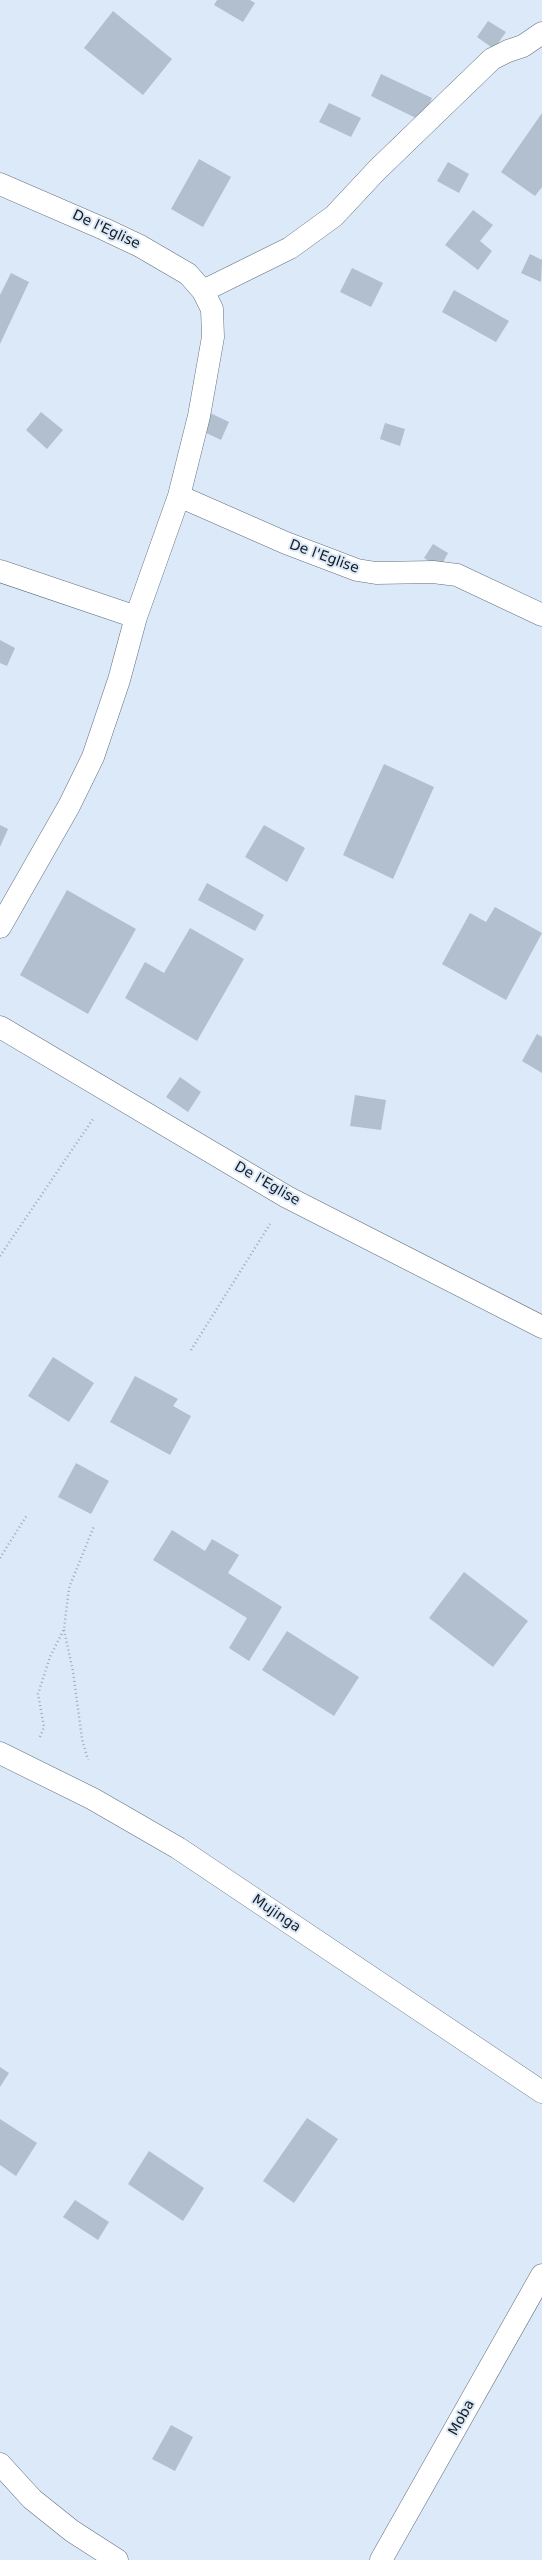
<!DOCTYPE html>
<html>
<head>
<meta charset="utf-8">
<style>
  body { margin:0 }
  canvas { display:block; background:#dbe9f9 }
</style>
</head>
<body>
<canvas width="542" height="2560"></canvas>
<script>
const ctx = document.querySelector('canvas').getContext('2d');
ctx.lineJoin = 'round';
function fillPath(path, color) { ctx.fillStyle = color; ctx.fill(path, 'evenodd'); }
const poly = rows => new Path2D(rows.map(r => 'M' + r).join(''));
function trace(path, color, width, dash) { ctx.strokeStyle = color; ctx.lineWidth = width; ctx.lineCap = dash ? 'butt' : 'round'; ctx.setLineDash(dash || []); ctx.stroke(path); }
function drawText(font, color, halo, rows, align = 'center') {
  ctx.font = font + ' "DejaVu Sans",sans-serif'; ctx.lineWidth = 4; ctx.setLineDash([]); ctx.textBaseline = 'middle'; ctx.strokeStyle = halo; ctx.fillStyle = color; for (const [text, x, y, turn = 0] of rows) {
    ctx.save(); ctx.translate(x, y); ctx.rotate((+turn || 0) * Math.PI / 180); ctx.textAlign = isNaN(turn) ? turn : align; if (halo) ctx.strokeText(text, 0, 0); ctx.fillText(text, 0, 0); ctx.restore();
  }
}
fillPath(poly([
  [217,0,250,0,255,3,243,22,214,5],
  [113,11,172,59,143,95,84,48],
  [488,21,506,32,494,49,477,37],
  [381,74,432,98,422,121,371,96],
  [329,103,361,118,351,137,319,122],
  [542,113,542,187,535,196,501,172],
  [199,159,231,177,203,227,171,209],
  [448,162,469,174,459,193,437,181],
  [473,210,493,225,480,241,492,251,478,270,445,245],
  [530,254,542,260,541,282,521,273],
  [352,268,383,283,371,307,340,292],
  [11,273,29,282,0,344,0,295],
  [454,290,509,321,496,342,442,312],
  [41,412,63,430,47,449,26,430],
  [208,412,229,422,221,440,200,430],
  [385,423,405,429,400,446,380,439],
  [433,544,448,553,440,568,424,558],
  [0,640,15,648,7,666,0,663],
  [384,764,434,787,393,879,343,855],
  [0,825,8,829,0,847],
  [264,825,305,848,287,882,245,857],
  [207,883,264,915,255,931,198,900],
  [67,890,136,929,88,1014,20,975],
  [495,907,542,933,506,1000,442,964,470,913,486,922],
  [190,928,244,959,197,1041,125,998,145,962,164,973],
  [537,1034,542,1037,542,1073,522,1061],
  [180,1077,201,1092,188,1112,166,1097],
  [355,1095,386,1100,381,1130,350,1126],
  [53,1357,94,1383,69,1422,28,1396],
  [135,1376,178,1399,173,1406,191,1416,170,1455,110,1422],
  [76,1463,109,1481,91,1514,58,1497],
  [172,1530,205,1551,212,1539,239,1555,228,1573,282,1607,249,1661,229,1648,247,1618,153,1560],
  [464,1572,528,1621,493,1667,429,1618],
  [287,1631,359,1677,334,1716,262,1670],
  [0,2067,9,2073,0,2087],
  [307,2118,338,2139,294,2203,263,2181],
  [0,2119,37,2143,16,2176,0,2165],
  [149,2151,204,2188,183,2221,128,2184],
  [75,2200,109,2222,98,2240,63,2217],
  [171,2425,193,2437,175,2471,152,2459]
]), '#b1bfce');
const minor = poly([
  [0,184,104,229,140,246,188,274,203,291,212,309,213,337,199,416,179,496,136,617,119,680,93,757,69,806,0,927],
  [203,291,290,248,334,216,377,170,492,59,508,51,523,46,542,33],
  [179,496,286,543,357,570,376,573,433,572,457,575,542,615],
  [0,571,136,617],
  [0,1027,287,1197,542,1327],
  [0,1753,93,1799,178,1848,542,2092],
  [0,2464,32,2499,72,2531,117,2560],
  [381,2560,542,2275]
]);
trace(minor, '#63707e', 23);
trace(poly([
  [0,1256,93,1119],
  [191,1350,270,1224],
  [0,1558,27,1515],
  [64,1630,73,1671,82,1739,88,1760],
  [40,1737,44,1727,38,1694,50,1657,64,1629,69,1588,94,1526]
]), '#9faab7', 2.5, [1, 3]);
trace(minor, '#fff', 22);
drawText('14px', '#161b21', '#dbe9f9', [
  ["De l'Eglise",106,230,25],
  ["De l'Eglise",324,557,20],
  ["De l'Eglise",267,1184,30],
  ["Mujinga",276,1914,34],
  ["Moba",462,2418,-61]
]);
</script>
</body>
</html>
